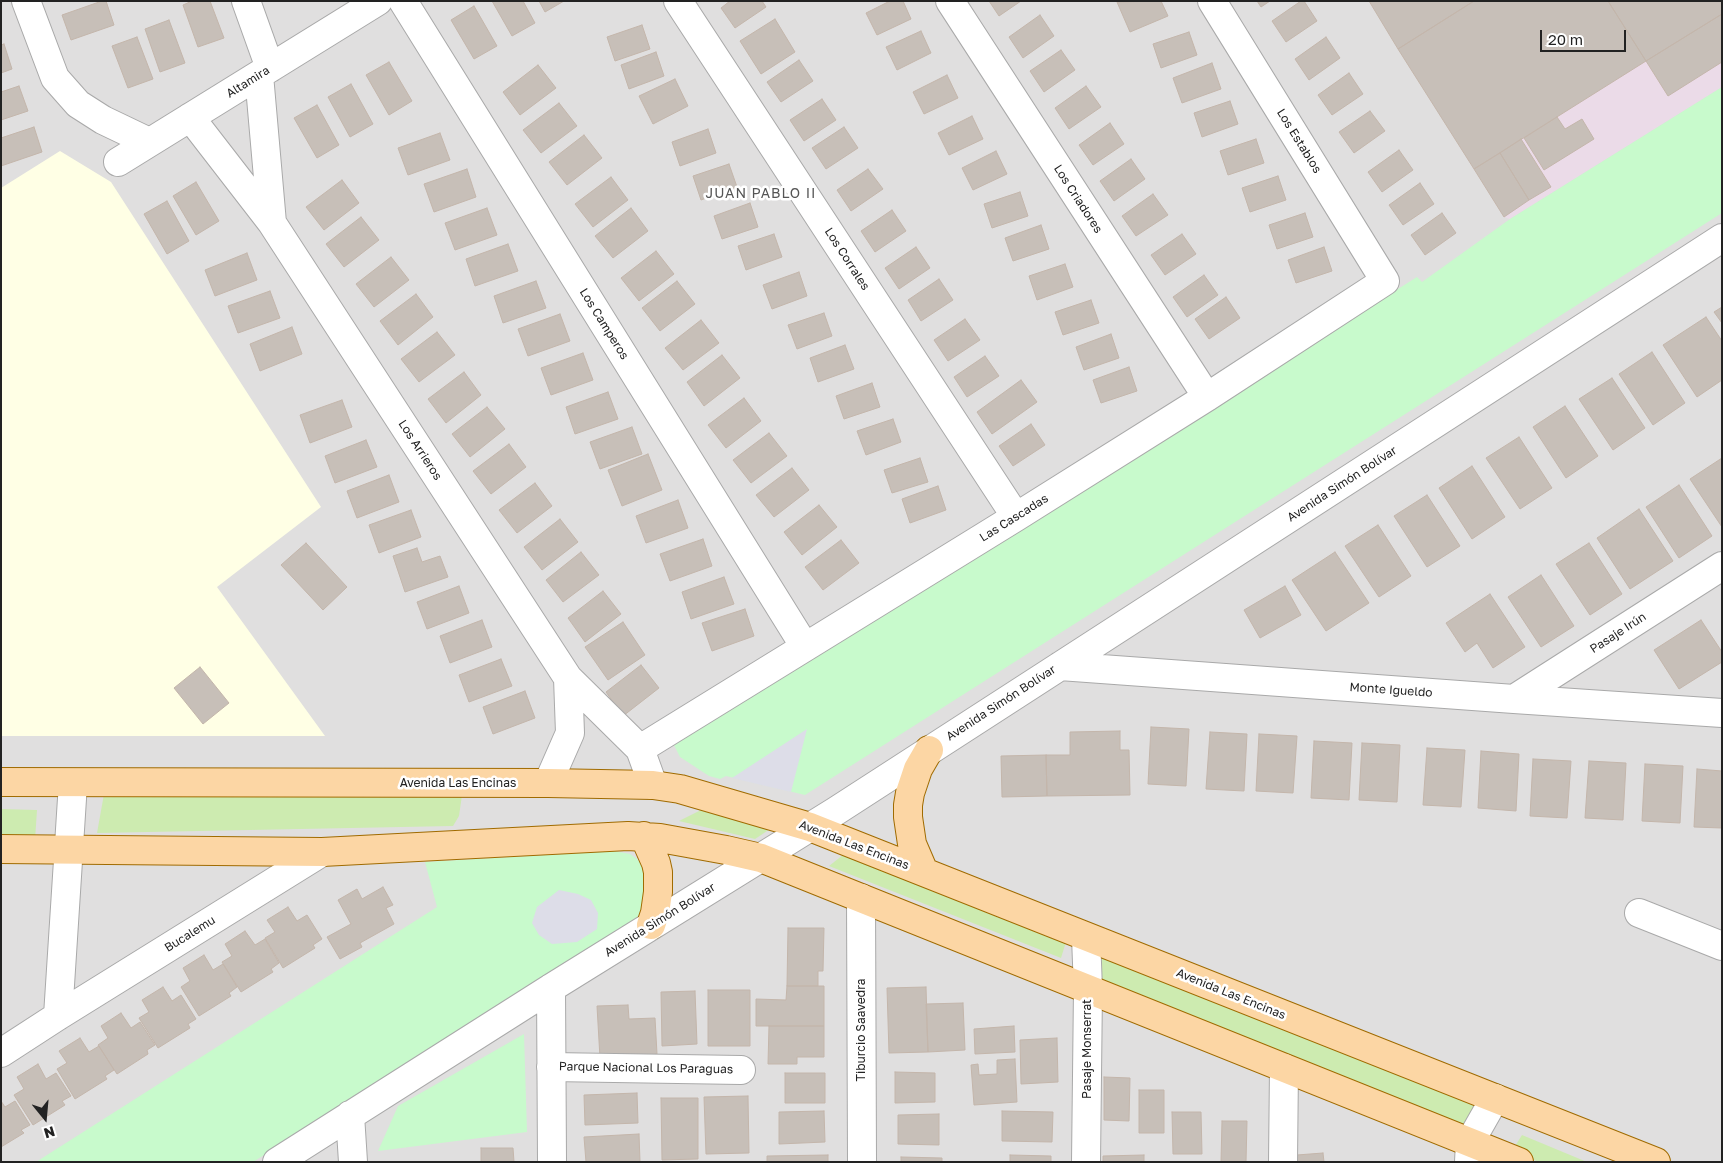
<!DOCTYPE html>
<html>
<head>
<meta charset="utf-8">
<style>
  body { margin:0 }
  #map { position:relative; width:1723px; height:1163px; overflow:hidden; background:#f2efe9; font-family:"Golos Text",sans-serif }
  canvas { display:block }
  .frame { position:absolute; inset:0; border:2px solid #222; pointer-events:none }
  .north { position:absolute; left:20px; top:1093px; width:50px; height:50px; -webkit-text-stroke:4px #fff; paint-order:stroke; rotate:163deg; font-size:14px; font-weight:700; line-height:20px; text-align:center; color:#222 }
  .north::after { content:''; display:block; margin:auto; width:18px; height:22px; background:#222; clip-path:polygon(50% 0,100% 100%,50% 72%,0 100%) }
  .scale { position:absolute; left:1540px; top:30px; width:86px; height:22px; box-sizing:border-box; border:2px solid #222; border-top:0; padding-left:6px; font-size:15px; line-height:18px; white-space:nowrap; color:#222; -webkit-text-stroke:4px #fff; paint-order:stroke }
</style>
</head>
<body>
<div id="map">
<canvas width="1723" height="1163"></canvas>
<div class="frame"></div>
<div class="north">N</div>
<div class="scale">20 m</div>
</div>
<script>
const ctx = document.querySelector('canvas').getContext('2d');
ctx.lineJoin = 'round';
function fillPath(path, color) { ctx.fillStyle = color; ctx.fill(path, 'evenodd'); }
const poly = rows => new Path2D(rows.map(r => 'M' + r).join(''));
function trace(path, color, width, dash) { ctx.strokeStyle = color; ctx.lineWidth = width; ctx.lineCap = dash ? 'butt' : 'round'; ctx.setLineDash(dash || []); ctx.stroke(path); }
function drawText(font, color, halo, rows, align = 'center') {
  ctx.font = font + ' "Golos Text",sans-serif'; ctx.lineWidth = 5; ctx.setLineDash([]); ctx.textBaseline = 'middle'; ctx.strokeStyle = halo; ctx.fillStyle = color; for (const [text, x, y, turn = 0] of rows) {
    ctx.save(); ctx.translate(x, y); ctx.rotate((+turn || 0) * Math.PI / 180); ctx.textAlign = isNaN(turn) ? turn : align; if (halo) ctx.strokeText(text, 0, 0); ctx.fillText(text, 0, 0); ctx.restore();
  }
}
fillPath(poly([
  [1,1,1722,1,1722,1162,1,1162]
]), '#e0dfdf');
fillPath(poly([
  [1369,1,1722,1,1722,87,1510,219,1504,217]
]), '#ebdbe8');
fillPath(poly([
  [60,151,111,182,321,507,217,587,325,736,1,736,1,188]
]), '#ffffe5');
fillPath(poly([
  [104,794,462,795,459,816,453,826,97,833],
  [1,809,37,810,35,840,1,839],
  [701,810,770,829,755,839,679,821],
  [843,855,1066,942,1061,958,829,866],
  [1086,937,1495,1098,1470,1142,1088,989],
  [1522,1135,1587,1162,1539,1162,1512,1151]
]), '#cdebb0');
fillPath(poly([
  [1722,87,1722,213,805,795,726,776,720,779,709,776,680,757,674,745,1417,277,1422,282,1510,219],
  [614,851,630,854,637,859,645,869,645,909,637,919,253,1162,36,1162,437,907,425,862],
  [524,1034,527,1132,378,1151,398,1106]
]), '#c8facc');
fillPath(poly([
  [807,729,791,792,732,778],
  [559,890,578,894,591,900,598,913,597,929,577,942,552,944,539,935,532,923,537,907]
]), '#dddde8');
const building = poly([
  [102,1,106,1,114,25,71,40,62,15,102,1],
  [192,1,210,1,224,38,198,47,183,5,192,1],
  [492,1,523,1,535,23,512,36,492,1],
  [539,1,564,1,545,12,539,1],
  [730,1,762,1,766,7,735,28,721,8,730,1],
  [890,1,903,1,911,19,877,35,866,13,890,1],
  [989,1,1021,1,999,16,989,1],
  [1161,1,1168,16,1130,32,1117,2,1161,1],
  [1257,1,1270,1,1261,7,1257,1],
  [1301,1,1304,1,1317,21,1286,42,1272,21,1301,1],
  [1369,1,1474,1,1398,49,1369,1],
  [1474,1,1608,1,1646,61,1474,169,1398,49,1474,1],
  [1608,1,1722,1,1722,14,1646,61,1608,1],
  [474,6,497,46,474,59,451,20,474,6],
  [1722,14,1722,62,1668,96,1646,61,1722,14],
  [1040,15,1054,36,1023,58,1009,37,1040,15],
  [775,19,795,52,761,74,740,41,775,19],
  [169,20,185,63,160,72,145,29,169,20],
  [642,25,650,49,615,61,607,37,642,25],
  [921,31,931,53,897,70,886,47,921,31],
  [1189,32,1197,55,1161,68,1153,44,1189,32],
  [137,37,153,79,128,88,112,46,137,37],
  [1326,37,1340,58,1309,80,1295,59,1326,37],
  [4,44,12,69,1,73,1,45,4,44],
  [1061,50,1075,70,1044,92,1030,71,1061,50],
  [656,52,664,76,629,89,621,65,656,52],
  [799,60,813,81,781,102,767,82,799,60],
  [389,62,412,101,389,115,366,75,389,62],
  [1212,63,1221,89,1182,103,1173,78,1212,63],
  [538,65,556,88,520,115,503,92,538,65],
  [1349,73,1363,94,1332,115,1318,95,1349,73],
  [947,75,958,98,924,114,913,92,947,75],
  [675,79,688,106,653,124,639,96,675,79],
  [351,84,373,124,350,137,328,97,351,84],
  [19,86,28,111,1,120,1,92,19,86],
  [1086,86,1101,107,1069,129,1055,108,1086,86],
  [822,99,836,120,804,141,790,120,822,99],
  [1230,101,1238,124,1202,137,1194,113,1230,101],
  [559,103,577,126,541,153,523,130,559,103],
  [317,105,339,145,317,158,294,118,317,105],
  [1370,111,1385,131,1354,153,1339,132,1370,111],
  [972,116,983,139,949,155,938,133,972,116],
  [1557,117,1565,129,1582,119,1594,139,1544,170,1524,138,1557,117],
  [1110,123,1124,144,1093,165,1079,145,1110,123],
  [34,127,42,152,1,166,1,138,34,127],
  [844,127,858,148,826,169,812,148,844,127],
  [708,129,716,153,680,166,672,142,708,129],
  [440,133,450,160,408,175,398,148,440,133],
  [584,135,602,158,567,185,549,162,584,135],
  [1256,139,1264,163,1228,175,1220,151,1256,139],
  [1521,139,1551,187,1529,200,1500,153,1521,139],
  [1399,150,1413,170,1382,192,1368,172,1399,150],
  [996,151,1007,174,973,190,962,168,996,151],
  [1500,153,1529,200,1504,217,1474,169,1500,153],
  [1131,159,1145,179,1114,201,1100,181,1131,159],
  [729,164,737,187,701,200,693,176,729,164],
  [467,169,476,197,434,212,424,184,467,169],
  [868,169,883,189,851,211,837,190,868,169],
  [1278,176,1286,200,1250,212,1242,188,1278,176],
  [611,177,628,200,593,227,575,204,611,177],
  [342,180,359,203,324,230,306,207,342,180],
  [196,182,219,221,196,235,173,196,196,182],
  [1420,183,1434,204,1403,225,1389,205,1420,183],
  [1020,192,1028,216,992,228,984,204,1020,192],
  [1153,194,1168,215,1136,236,1122,216,1153,194],
  [167,201,189,241,167,254,144,214,167,201],
  [750,203,758,227,722,239,714,216,750,203],
  [487,208,497,235,455,250,445,223,487,208],
  [631,208,648,231,613,258,595,236,631,208],
  [892,210,906,231,875,252,861,231,892,210],
  [1305,213,1313,237,1277,249,1269,225,1305,213],
  [1442,213,1456,233,1425,255,1411,235,1442,213],
  [361,217,379,240,344,267,326,244,361,217],
  [1041,225,1049,249,1013,261,1005,238,1041,225],
  [774,234,782,257,746,270,738,246,774,234],
  [1182,234,1196,254,1165,275,1151,255,1182,234],
  [508,244,518,271,475,286,466,259,508,244],
  [916,247,930,268,899,289,885,268,916,247],
  [1324,247,1332,271,1296,283,1288,260,1324,247],
  [656,251,674,274,639,301,621,278,656,251],
  [247,253,257,280,215,296,205,270,247,253],
  [391,257,409,280,374,307,356,284,391,257],
  [1065,264,1073,287,1037,300,1029,276,1065,264],
  [799,272,807,296,772,309,763,285,799,272],
  [1204,275,1218,295,1187,317,1173,297,1204,275],
  [939,279,953,300,921,321,908,300,939,279],
  [536,281,546,308,503,323,494,296,536,281],
  [677,281,695,304,660,331,642,308,677,281],
  [270,291,280,318,238,333,228,306,270,291],
  [416,294,433,317,398,345,380,321,416,294],
  [1226,297,1240,318,1209,339,1195,319,1226,297],
  [1091,300,1099,323,1063,335,1055,312,1091,300],
  [1722,307,1722,323,1714,312,1722,307],
  [824,313,832,336,797,349,788,325,824,313],
  [560,314,570,341,528,356,518,329,560,314],
  [1706,317,1722,341,1722,380,1697,397,1663,345,1706,317],
  [965,319,980,340,948,361,934,340,965,319],
  [701,320,719,343,683,370,665,348,701,320],
  [292,327,302,354,260,371,250,344,292,327],
  [437,332,455,355,419,382,401,359,437,332],
  [1111,334,1119,358,1084,370,1076,347,1111,334],
  [845,345,854,369,818,382,810,358,845,345],
  [1652,352,1685,403,1653,425,1619,374,1652,352],
  [583,353,593,380,551,395,541,368,583,353],
  [722,355,740,378,704,406,687,382,722,355],
  [985,356,999,376,967,397,954,377,985,356],
  [1129,367,1137,391,1101,403,1093,380,1129,367],
  [464,372,481,395,446,423,428,399,464,372],
  [1612,378,1645,428,1613,450,1579,399,1612,378],
  [1021,380,1037,402,992,434,977,412,1021,380],
  [872,383,880,407,844,419,836,396,872,383],
  [608,392,618,419,575,434,566,407,608,392],
  [744,398,761,421,726,448,708,425,744,398],
  [342,400,352,427,310,443,300,415,342,400],
  [1565,406,1598,456,1566,478,1533,427,1565,406],
  [487,407,505,429,470,457,452,434,487,407],
  [893,419,901,442,866,455,857,431,893,419],
  [1031,424,1045,445,1013,466,999,446,1031,424],
  [632,427,642,454,600,469,590,442,632,427],
  [769,433,787,456,751,483,733,460,769,433],
  [1519,437,1552,488,1520,509,1486,458,1519,437],
  [366,440,377,467,335,483,325,456,366,440],
  [509,444,526,467,491,494,473,471,509,444],
  [648,454,662,490,622,506,608,470,648,454],
  [920,458,928,482,892,493,884,470,920,458],
  [1722,458,1722,527,1690,479,1722,458],
  [1472,466,1505,517,1472,539,1439,488,1472,466],
  [792,468,809,490,774,517,756,495,792,468],
  [389,475,399,502,357,518,347,491,389,475],
  [535,483,552,506,517,533,499,510,535,483],
  [1679,485,1712,536,1679,558,1646,507,1679,485],
  [938,486,946,510,910,523,902,499,938,486],
  [1427,495,1460,546,1427,567,1394,516,1427,495],
  [678,500,688,528,646,543,636,516,678,500],
  [819,505,837,527,802,555,784,532,819,505],
  [1639,509,1673,561,1630,589,1597,538,1639,509],
  [411,510,421,537,379,553,369,525,411,510],
  [560,519,578,542,542,570,524,547,560,519],
  [1378,525,1411,576,1379,597,1345,546,1378,525],
  [703,539,712,566,670,581,660,554,703,539],
  [841,540,859,563,823,590,805,567,841,540],
  [306,543,347,587,323,610,281,565,306,543],
  [1589,543,1622,594,1590,615,1556,564,1589,543],
  [417,548,422,562,440,556,448,577,405,592,393,556,417,548],
  [581,552,599,575,563,602,546,580,581,552],
  [1335,552,1369,603,1326,631,1292,580,1335,552],
  [1541,575,1574,626,1541,647,1508,597,1541,575],
  [724,577,734,604,691,619,682,592,724,577],
  [459,586,469,613,427,629,417,602,459,586],
  [1285,586,1301,615,1260,638,1244,610,1285,586],
  [603,591,621,614,585,642,568,618,603,591],
  [1490,594,1525,647,1493,668,1477,643,1465,652,1446,623,1490,594],
  [745,609,754,636,712,651,702,623,745,609],
  [482,620,492,647,450,663,440,636,482,620],
  [1701,620,1722,652,1722,662,1679,689,1654,650,1701,620],
  [623,622,645,655,608,680,585,647,623,622],
  [501,659,512,686,469,702,459,675,501,659],
  [641,665,659,688,623,716,606,692,641,665],
  [200,667,229,703,203,724,174,688,200,667],
  [525,691,535,718,493,734,483,707,525,691],
  [1151,727,1189,729,1186,786,1148,784,1151,727],
  [1120,731,1120,750,1129,750,1130,795,1047,796,1046,755,1070,755,1070,732,1120,731],
  [1210,732,1247,734,1244,791,1206,789,1210,732],
  [1259,734,1297,736,1293,793,1256,791,1259,734],
  [1314,741,1352,743,1349,800,1311,798,1314,741],
  [1362,743,1400,745,1397,802,1359,800,1362,743],
  [1427,748,1465,750,1461,807,1423,805,1427,748],
  [1481,751,1519,754,1516,811,1478,808,1481,751],
  [1046,755,1047,796,1002,797,1001,756,1046,755],
  [1533,759,1571,761,1567,818,1530,816,1533,759],
  [1589,761,1626,763,1623,820,1585,818,1589,761],
  [1645,764,1683,766,1680,823,1642,821,1645,764],
  [1697,769,1722,771,1722,828,1694,827,1697,769],
  [383,887,393,905,386,908,394,924,360,943,362,947,340,959,327,937,351,924,338,900,357,889,362,899,383,887],
  [288,907,297,921,307,915,322,939,313,945,315,948,283,968,265,938,275,932,267,920,288,907],
  [788,928,824,928,823,971,818,971,818,986,787,986,788,928],
  [245,931,255,945,265,939,279,963,271,969,273,972,241,992,222,962,232,956,225,944,245,931],
  [204,955,213,970,223,964,237,987,229,993,231,996,199,1016,181,987,190,981,183,968,204,955],
  [787,986,824,986,824,1026,756,1026,756,999,786,1000,787,986],
  [163,987,172,1001,181,995,196,1019,188,1024,190,1028,158,1048,139,1018,149,1012,142,1000,163,987],
  [926,987,928,1052,889,1053,887,988,926,987],
  [708,990,750,990,750,1046,708,1046,708,990],
  [695,991,697,1044,662,1046,661,992,695,991],
  [963,1003,965,1050,928,1052,926,1004,963,1003],
  [628,1005,629,1019,655,1018,657,1054,600,1058,597,1006,628,1005],
  [121,1013,131,1028,140,1022,155,1045,147,1050,148,1054,117,1074,98,1045,108,1038,101,1026,121,1013],
  [769,1026,824,1026,824,1057,797,1057,797,1064,768,1064,769,1026],
  [1014,1026,1015,1052,975,1054,974,1029,1014,1026],
  [80,1038,89,1052,99,1046,114,1070,105,1076,107,1079,75,1099,57,1069,67,1063,59,1051,80,1038],
  [1057,1038,1058,1082,1021,1084,1020,1040,1057,1038],
  [1015,1059,1017,1102,974,1105,971,1065,978,1064,979,1075,997,1074,997,1060,1015,1059],
  [38,1064,46,1079,56,1073,71,1096,62,1101,65,1105,33,1125,14,1095,24,1089,17,1077,38,1064],
  [895,1072,935,1073,935,1102,895,1103,895,1072],
  [785,1073,825,1073,825,1103,785,1103,785,1073],
  [1104,1077,1130,1078,1129,1121,1104,1120,1104,1077],
  [1139,1090,1164,1090,1164,1133,1139,1133,1139,1090],
  [637,1093,638,1123,585,1125,584,1095,637,1093],
  [748,1096,749,1153,706,1154,704,1097,748,1096],
  [661,1098,698,1098,698,1159,662,1160,661,1098],
  [1,1101,5,1107,15,1101,30,1125,21,1130,24,1133,1,1147,1,1101],
  [824,1111,825,1142,779,1144,779,1112,824,1111],
  [1002,1111,1053,1112,1052,1142,1002,1141,1002,1111],
  [1172,1112,1201,1112,1202,1154,1173,1154,1172,1112],
  [939,1114,939,1145,898,1144,898,1115,939,1114],
  [1222,1121,1247,1121,1246,1162,1221,1162,1222,1121],
  [639,1134,640,1162,586,1162,584,1137,639,1134],
  [481,1148,513,1148,514,1162,481,1162,481,1148],
  [1323,1153,1324,1162,1297,1162,1297,1155,1323,1153],
  [828,1155,828,1162,767,1162,767,1156,828,1155],
  [1010,1155,1051,1156,1051,1162,1010,1162,1010,1155],
  [1144,1155,1144,1162,1103,1162,1103,1156,1144,1155],
  [901,1157,942,1158,942,1162,901,1162,901,1157]
]);
fillPath(building, '#c7bfb8');
trace(building, '#c4b6ab', 1);
const minor = poly([
  [26,1,55,78,78,104,103,120,149,142],
  [246,1,270,68],
  [403,1,805,647],
  [678,1,1016,517],
  [950,1,1207,397],
  [259,75,272,223,568,678,640,749,653,785],
  [190,117,272,223],
  [118,162,378,1],
  [1060,666,1514,699,1722,713],
  [1514,699,1722,566],
  [640,749,1016,517,1207,397,1385,281,1212,1],
  [548,783,570,733,568,678],
  [861,898,862,1162],
  [1639,913,1722,946],
  [1086,937,1088,989,1086,1162],
  [551,988,552,1162],
  [58,1016,73,783],
  [1,1053,58,1016,322,852],
  [551,1067,741,1070],
  [350,1115,353,1162],
  [277,1162,551,988,836,811,1722,238],
  [1283,1162,1284,1068],
  [1469,1162,1470,1142,1495,1098]
]);
const major = poly([
  [1,782,548,783,653,785,680,789,810,827,1656,1162],
  [644,836,656,863,658,872,658,892,655,913,651,925],
  [1,849,322,852,628,836,660,838,726,850,761,858,1519,1162],
  [924,872,912,844,908,817,908,805,910,793,918,769,929,750]
]);
trace(minor, '#a9a9a9', 30);
trace(major, '#a06b00', 30);
trace(minor, '#fff', 28);
trace(major, '#fcd6a4', 28);
drawText('12px', '#222', '#fff', [
  ["Altamira",248,82,-32],
  ["Los Establos",1299,141,58],
  ["Los Criadores",1078,199,57],
  ["Los Corrales",847,259,57],
  ["Los Camperos",604,324,58],
  ["Los Arrieros",420,450,57],
  ["Avenida Simón Bolívar",1342,484,-33],
  ["Las Cascadas",1014,518,-32],
  ["Pasaje Irún",1618,633,-33],
  ["Monte Igueldo",1391,690,4],
  ["Avenida Simón Bolívar",1001,703,-33],
  ["Avenida Las Encinas",458,783],
  ["Avenida Las Encinas",854,845,21],
  ["Avenida Simón Bolívar",660,920,-32],
  ["Bucalemu",190,934,-32],
  ["Avenida Las Encinas",1231,994,22],
  ["Tiburcio Saavedra",861,1030,-90],
  ["Pasaje Monserrat",1087,1049,-90],
  ["Parque Nacional Los Paraguas",646,1068,1]
]);
ctx.letterSpacing = '1px';
drawText('14px', '#555', '#fff', [
  ["JUAN PABLO II",761,194]
]);
ctx.letterSpacing = '0px';
</script>
</body>
</html>
